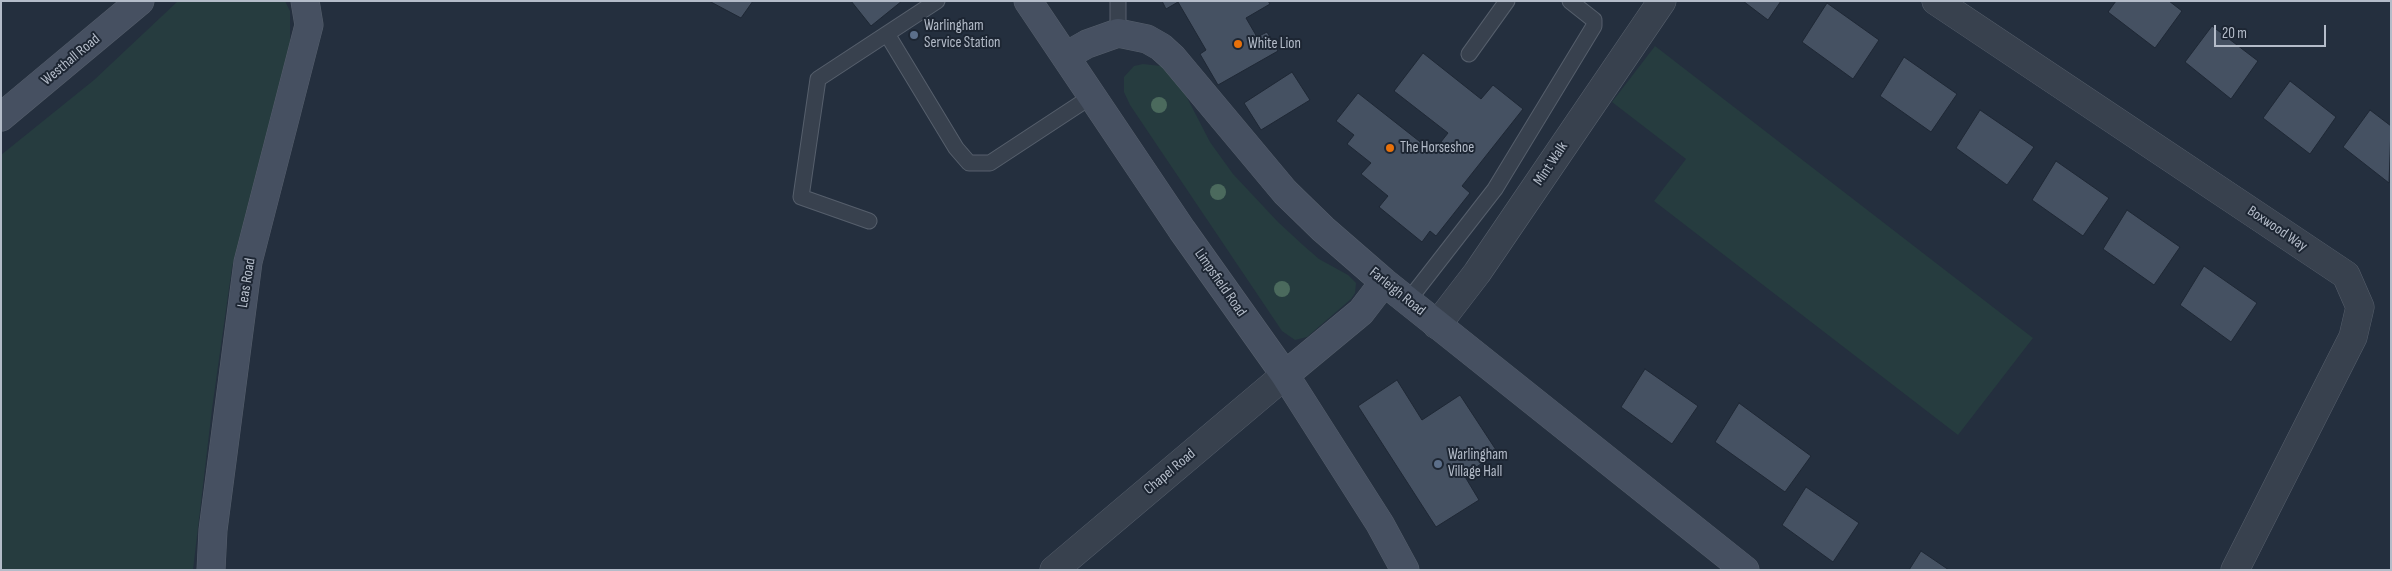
<!DOCTYPE html>
<html>
<head>
<meta charset="utf-8">
<style>
  body { margin:0 }
  #map { position:relative; width:2392px; height:571px; overflow:hidden; background:#242f3e; font-family:"Sofia Sans Condensed",sans-serif }
  canvas { display:block }
  .frame { position:absolute; inset:0; border:2px solid #b4bcc9; pointer-events:none }
  .scale { position:absolute; left:2214px; top:25px; width:112px; height:22px; box-sizing:border-box; border:2px solid #b4bcc9; border-top:0; padding-left:6px; font-size:15px; line-height:18px; white-space:nowrap; color:#b4bcc9; -webkit-text-stroke:4px #1d2633; paint-order:stroke }
</style>
</head>
<body>
<div id="map">
<canvas width="2392" height="571"></canvas>
<div class="frame"></div>
<div class="scale">20 m</div>
</div>
<script>
const ctx = document.querySelector('canvas').getContext('2d');
ctx.lineJoin = 'round';
function fillPath(path, color) { ctx.fillStyle = color; ctx.fill(path, 'evenodd'); }
const poly = rows => new Path2D(rows.map(r => 'M' + r).join(''));
function trace(path, color, width, dash) { ctx.strokeStyle = color; ctx.lineWidth = width; ctx.lineCap = dash ? 'butt' : 'round'; ctx.setLineDash(dash || []); ctx.stroke(path); }
function drawText(font, color, halo, rows, align = 'center') {
  ctx.font = font + ' "Sofia Sans Condensed",sans-serif'; ctx.lineWidth = 4; ctx.setLineDash([]); ctx.textBaseline = 'middle'; ctx.strokeStyle = halo; ctx.fillStyle = color; for (const [text, x, y, turn = 0] of rows) {
    ctx.save(); ctx.translate(x, y); ctx.rotate((+turn || 0) * Math.PI / 180); ctx.textAlign = isNaN(turn) ? turn : align; if (halo) ctx.strokeText(text, 0, 0); ctx.fillText(text, 0, 0); ctx.restore();
  }
}
fillPath(poly([
  [178,1,285,1,290,11,290,42,232,267,212,409,193,570,1,570,1,155,94,80],
  [1655,46,2033,338,1958,435,1654,201,1686,159,1612,102],
  [1143,64,1161,66,1168,70,1181,86,1210,142,1233,174,1278,222,1304,246,1319,259,1348,275,1356,283,1355,293,1351,299,1307,337,1295,340,1282,331,1130,105,1124,92,1124,77,1134,66]
]), '#263c3f');
const building = poly([
  [709,1,753,1,741,18,709,1],
  [851,1,902,1,871,26,851,1],
  [1162,1,1268,1,1270,4,1246,18,1257,37,1267,32,1278,51,1218,85,1200,54,1206,50,1178,2,1166,9,1162,1],
  [1743,1,1781,1,1768,20,1743,1],
  [2116,1,2169,1,2182,11,2155,48,2108,12,2116,1],
  [1827,3,1879,40,1853,79,1802,42,1827,3],
  [2212,26,2258,61,2231,99,2185,62,2212,26],
  [1423,53,1481,99,1493,85,1523,109,1462,186,1470,193,1436,236,1430,231,1422,242,1379,207,1388,196,1361,174,1371,163,1347,144,1354,135,1336,121,1358,93,1433,152,1448,133,1394,91,1423,53],
  [1904,57,1957,94,1931,132,1880,96,1904,57],
  [1292,72,1310,100,1261,130,1244,103,1292,72],
  [2290,81,2336,117,2310,154,2263,118,2290,81],
  [1980,110,2034,147,2007,185,1956,148,1980,110],
  [2370,110,2391,126,2389,183,2343,147,2370,110],
  [2056,161,2109,198,2083,236,2032,200,2056,161],
  [2127,210,2180,247,2154,285,2103,249,2127,210],
  [2204,266,2257,303,2231,342,2180,305,2204,266],
  [1645,369,1698,406,1672,444,1621,407,1645,369],
  [1397,380,1422,420,1460,395,1498,453,1464,475,1479,500,1436,527,1358,406,1397,380],
  [1739,403,1811,456,1785,492,1715,442,1739,403],
  [1806,487,1859,523,1833,562,1782,525,1806,487],
  [1921,551,1949,570,1909,570,1921,551]
]);
fillPath(building, '#455162');
trace(building, '#1f2835', 1);
const lane = poly([
  [1118,1,1118,33],
  [887,34,956,148,969,163,990,163,1092,96],
  [1469,54,1507,1],
  [869,221,801,197,818,79,937,1],
  [1408,301,1495,189,1594,26,1594,20,1570,1]
]);
const street = poly([
  [1936,1,2346,275,2360,307,2353,337,2235,570],
  [1437,325,1477,273,1662,1],
  [1054,570,1285,375]
]);
const secondary = poly([
  [1028,1,1182,230,1285,375,1380,524,1405,570],
  [1066,56,1087,44,1118,33,1147,39,1161,47,1173,58,1285,192,1323,229,1384,282,1745,570],
  [1,117,140,1],
  [1285,375,1361,312,1384,282],
  [211,570,213,530,248,262,309,25,305,1]
]);
trace(lane, '#565f6c', 17);
trace(street, '#565f6c', 29);
trace(secondary, '#565f6c', 29);
trace(lane, '#38414e', 15);
trace(street, '#38414e', 28);
trace(secondary, '#465061', 28);
ctx.fillStyle = '#4b6a5d';
for (const [x, y] of [
  [1159,105],
  [1218,192],
  [1282,289]
]) { ctx.beginPath(); ctx.arc(x, y, 8, 0, 2 * Math.PI); ctx.fill(); }
for (const [x, y, r, color] of [
  [914,35,5,"#5c6f8a"],
  [1238,44,5,"#e8710a"],
  [1390,148,5,"#e8710a"],
  [1438,464,5,"#5c6f8a"]
]) { const dot = new Path2D(); dot.arc(x, y, r, 0, 2 * Math.PI); ctx.fillStyle = color; ctx.fill(dot); trace(dot, '#1d2633', 2); }
drawText('15px', '#b4bcc9', '#1d2633', [
  ["Warlingham",924,26],
  ["Service Station",924,43],
  ["White Lion",1248,44],
  ["The Horseshoe",1400,148],
  ["Warlingham",1448,455],
  ["Village Hall",1448,472]
], 'left');
drawText('15px', '#b4bcc9', '#1d2633', [
  ["Westhall Road",71,60,-40],
  ["Mint Walk",1551,164,-56],
  ["Boxwood Way",2277,229,34],
  ["Leas Road",247,283,-81],
  ["Limpsfield Road",1220,283,55],
  ["Farleigh Road",1397,292,39],
  ["Chapel Road",1170,472,-40]
]);
</script>
</body>
</html>
